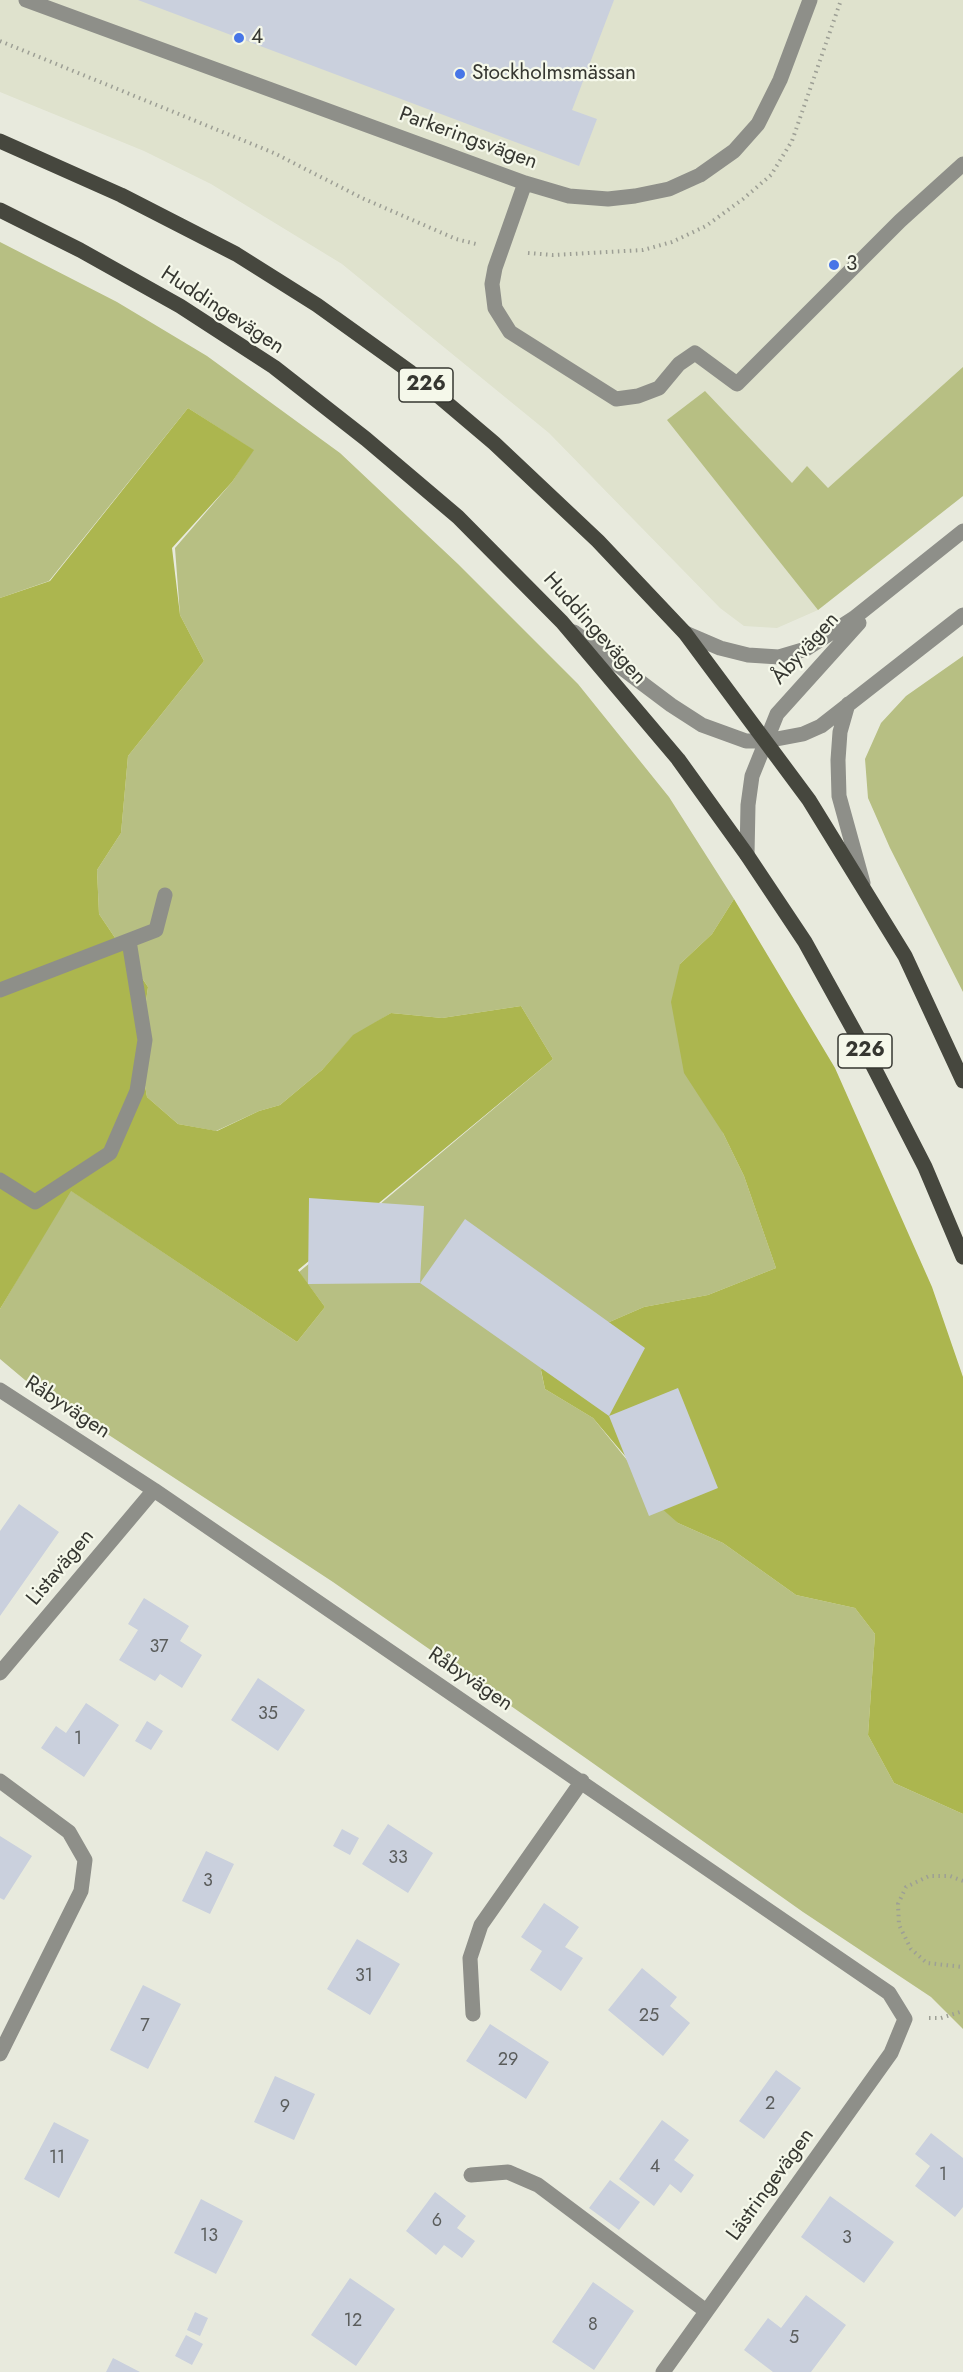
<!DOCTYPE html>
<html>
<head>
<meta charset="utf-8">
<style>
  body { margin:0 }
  canvas { display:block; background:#e8eadd }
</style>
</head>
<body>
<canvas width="963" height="2372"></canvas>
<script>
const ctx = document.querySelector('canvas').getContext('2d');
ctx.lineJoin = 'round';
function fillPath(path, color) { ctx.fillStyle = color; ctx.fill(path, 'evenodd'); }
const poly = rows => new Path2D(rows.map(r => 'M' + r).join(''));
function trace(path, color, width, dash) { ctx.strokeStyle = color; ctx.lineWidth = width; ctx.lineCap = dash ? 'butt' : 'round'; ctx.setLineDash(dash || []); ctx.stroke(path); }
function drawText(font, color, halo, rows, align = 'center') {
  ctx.font = font + ' Jost,sans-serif'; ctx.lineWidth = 4.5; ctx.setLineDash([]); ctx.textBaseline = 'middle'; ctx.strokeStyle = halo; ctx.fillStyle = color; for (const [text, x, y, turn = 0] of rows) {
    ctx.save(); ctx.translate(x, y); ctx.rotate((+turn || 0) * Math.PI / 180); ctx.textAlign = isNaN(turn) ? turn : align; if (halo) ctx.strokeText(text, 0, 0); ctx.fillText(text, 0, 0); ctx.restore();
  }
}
fillPath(poly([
  [0,0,963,0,963,496,818,610,777,628,744,626,720,608,549,433,342,264,211,184,144,151,0,92]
]), '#dfe2cd');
fillPath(poly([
  [0,242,117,302,207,356,340,453,458,564,578,684,669,797,734,899,712,934,680,964,723,1133,744,1176,776,1268,708,1295,644,1307,577,1336,541,1371,545,1389,593,1418,678,1523,723,1543,796,1595,855,1608,875,1634,868,1735,894,1783,963,1814,963,2029,931,1997,803,1912,587,1759,333,1582,25,1380,0,1359,0,1309,70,1190,297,1342,325,1307,299,1272,553,1059,521,1006,442,1018,391,1013,351,1038,322,1070,280,1105,259,1111,216,1131,178,1124,147,1097,139,1051,148,987,99,914,97,870,121,833,128,756,204,661,180,615,175,548,232,482,253,450,188,408,49,581,0,598],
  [963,367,963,496,818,610,667,420,705,391,792,483,807,466,828,488],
  [963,656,963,992,890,848,868,798,865,759,881,723,906,696]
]), '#b7bf83');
fillPath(poly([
  [188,408,254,450,232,482,172,548,180,615,204,661,128,756,121,833,97,870,99,914,148,987,139,1051,147,1097,178,1124,217,1131,259,1111,280,1105,322,1070,353,1035,391,1013,442,1018,521,1006,553,1059,298,1270,325,1307,297,1342,71,1191,0,1309,0,598,50,581],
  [734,899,835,1068,932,1287,963,1377,963,1814,894,1783,868,1735,875,1634,855,1608,796,1595,723,1543,678,1523,650,1498,626,1457,593,1418,545,1389,541,1370,577,1336,644,1307,708,1295,776,1268,744,1176,723,1133,684,1073,671,1002,680,964,712,934]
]), '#acb64f');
fillPath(poly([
  [138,0,614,0,572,110,597,119,579,166],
  [309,1198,424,1206,420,1283,308,1284],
  [465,1219,645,1348,609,1416,678,1388,718,1488,649,1516,609,1416,420,1283],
  [19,1504,59,1532,0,1616,0,1531],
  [144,1598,189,1626,180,1641,202,1655,182,1688,160,1674,155,1681,119,1660,138,1630,128,1624],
  [258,1678,305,1710,278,1751,231,1720],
  [86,1703,119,1725,84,1777,41,1748,56,1726,66,1733],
  [147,1721,163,1731,151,1750,135,1741],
  [388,1824,433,1853,408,1893,362,1864],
  [342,1829,359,1838,350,1855,333,1846],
  [0,1836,32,1856,4,1900,0,1898],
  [206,1851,234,1864,210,1914,182,1901],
  [544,1903,579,1927,565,1947,583,1958,561,1991,530,1970,542,1951,521,1937],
  [357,1939,400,1964,370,2015,327,1989],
  [642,1968,677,1997,670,2006,690,2023,663,2056,608,2010],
  [143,1985,181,2004,148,2069,110,2050],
  [490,2024,549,2062,526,2099,466,2061],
  [776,2070,801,2088,764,2139,739,2121],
  [275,2076,315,2094,294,2140,254,2122],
  [662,2120,689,2140,674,2160,694,2175,681,2193,670,2184,654,2206,619,2179],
  [54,2122,89,2140,59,2198,24,2179],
  [931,2133,963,2158,963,2207,955,2217,915,2186,930,2166,915,2154],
  [610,2180,640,2202,619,2230,589,2208],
  [435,2192,466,2216,457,2228,475,2241,462,2258,444,2245,436,2255,406,2231],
  [830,2196,894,2242,864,2283,801,2237],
  [201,2199,243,2221,216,2274,174,2253],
  [350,2278,395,2309,356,2366,311,2335],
  [593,2282,634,2311,594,2370,552,2342],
  [806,2295,846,2325,811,2372,773,2372,744,2350,768,2318,781,2328],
  [195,2312,208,2318,200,2336,187,2330],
  [186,2335,203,2344,192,2365,175,2356],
  [113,2358,140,2372,106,2372]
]), '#cad0dd');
trace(poly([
  [0,41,274,153,362,198,456,239,476,244],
  [528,253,553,255,643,250,672,242,706,226,743,199,771,175,792,141,841,0],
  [963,1881,950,1876,929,1876,906,1887,898,1904,899,1925,911,1949,927,1963,963,1967],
  [929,2018,941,2018,963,2011]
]), '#9d9f95', 4, [1.5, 4.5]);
trace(poly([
  [26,0,525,183,569,196,608,199,635,196,669,189,700,175,734,151,758,124,780,80,810,0],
  [525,183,495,268,492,284,495,308,510,332,616,399,638,396,659,388,679,364,695,353,737,384,900,221,963,164],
  [574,632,671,705,702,725,746,741,766,741,803,734,821,726,963,615],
  [685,633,720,648,748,655,779,657,806,649,854,618,963,531],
  [848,704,840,732,838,760,839,796,863,883],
  [747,855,748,805,752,776,777,714,859,623],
  [0,990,156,930,165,895],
  [0,1180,35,1202,110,1153,137,1091,145,1040,129,941],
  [0,1390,154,1490,889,1993,905,2019,891,2053,663,2372],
  [0,1673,154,1490],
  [0,1781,69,1832,85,1860,81,1891,0,2054],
  [473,2014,470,1958,481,1925,582,1781],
  [471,2175,508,2172,538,2185,706,2311]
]), '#8e8f89', 15);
trace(poly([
  [0,141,121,195,236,254,317,305,409,371,494,443,598,541,685,633,809,800,905,956,963,1081],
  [0,210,80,250,180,306,274,367,366,439,458,517,562,622,678,759,747,855,805,942,868,1056,925,1167,963,1257]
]), '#46473e', 15);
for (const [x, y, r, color] of [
  [239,38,6,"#4775e7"],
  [460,74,6,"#4775e7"],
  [834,265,6,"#4775e7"]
]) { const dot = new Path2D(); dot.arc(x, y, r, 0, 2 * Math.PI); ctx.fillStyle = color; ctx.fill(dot); trace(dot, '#f5f8ea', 2); }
drawText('18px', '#5b5d5c', null, [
  ["37",159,1648],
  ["35",268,1715],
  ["1",78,1740],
  ["33",398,1859],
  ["3",208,1882],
  ["31",364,1977],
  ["25",649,2017],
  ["7",145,2027],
  ["29",508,2061],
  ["2",770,2105],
  ["9",285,2108],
  ["11",57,2159],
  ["4",655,2168],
  ["1",943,2176],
  ["6",437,2222],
  ["13",209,2237],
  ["3",847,2239],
  ["12",353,2322],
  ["8",593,2326],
  ["5",794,2339]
]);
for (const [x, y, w] of [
  [426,385,54],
  [865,1051,54]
]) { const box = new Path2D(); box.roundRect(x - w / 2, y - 17, w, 34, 4.5); ctx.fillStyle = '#f5f8ea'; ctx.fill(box); trace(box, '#363731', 1.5); }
drawText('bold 20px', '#363731', null, [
  ["226",426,385],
  ["226",865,1051]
]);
drawText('21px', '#363731', '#f5f8ea', [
  ["4",251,38],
  ["Stockholmsmässan",472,74],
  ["3",846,265]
], 'left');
drawText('21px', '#363731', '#f5f8ea', [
  ["Parkeringsvägen",468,139,20],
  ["Huddingevägen",222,311,33],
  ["Huddingevägen",594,629,48],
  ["Åbyvägen",806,649,-48],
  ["Råbyvägen",67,1408,33],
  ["Listavägen",61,1568,-50],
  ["Råbyvägen",470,1680,34],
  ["Lästringevägen",771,2185,-54]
]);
</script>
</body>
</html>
